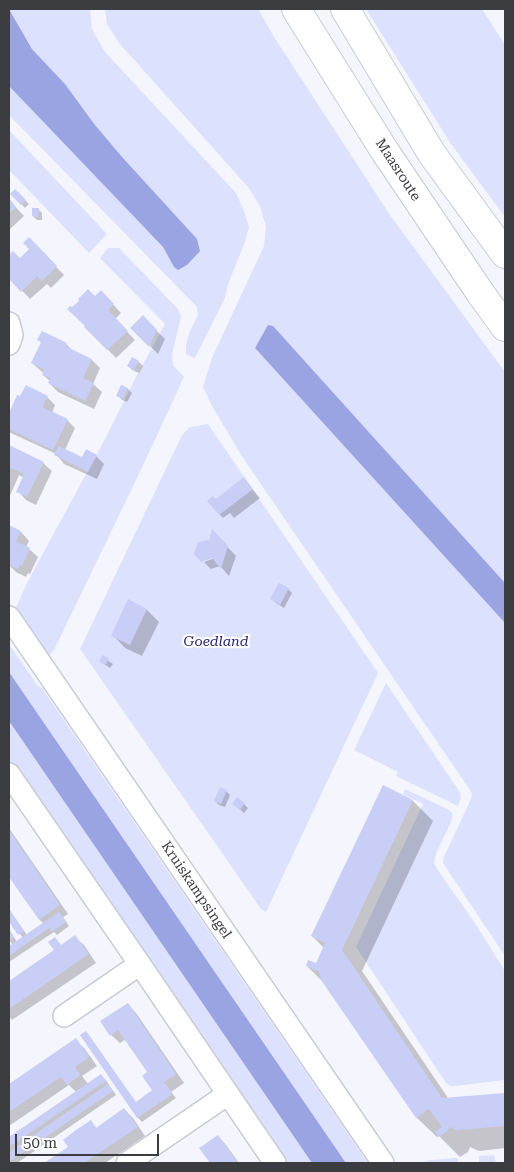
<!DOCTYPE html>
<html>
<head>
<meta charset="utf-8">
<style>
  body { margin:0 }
  #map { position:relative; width:514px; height:1172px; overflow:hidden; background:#f5f6fd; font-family:"Roboto Serif",serif }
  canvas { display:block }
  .frame { position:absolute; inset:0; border:10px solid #3b3c40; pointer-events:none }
  .scale { position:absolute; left:15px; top:1134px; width:144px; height:22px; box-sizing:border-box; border:2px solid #3b3c40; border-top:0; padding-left:6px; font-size:15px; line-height:18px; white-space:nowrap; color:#3b3c40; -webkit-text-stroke:4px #fff; paint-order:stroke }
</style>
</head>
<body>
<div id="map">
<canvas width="514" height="1172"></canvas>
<div class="frame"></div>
<div class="scale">50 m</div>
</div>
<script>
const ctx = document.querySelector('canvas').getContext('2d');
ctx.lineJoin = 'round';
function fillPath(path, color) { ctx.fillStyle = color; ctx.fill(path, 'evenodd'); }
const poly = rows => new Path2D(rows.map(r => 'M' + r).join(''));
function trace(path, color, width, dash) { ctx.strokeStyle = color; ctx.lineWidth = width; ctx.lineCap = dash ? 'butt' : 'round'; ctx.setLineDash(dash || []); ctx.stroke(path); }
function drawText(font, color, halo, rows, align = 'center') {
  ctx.font = font + ' "Roboto Serif",serif'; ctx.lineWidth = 4.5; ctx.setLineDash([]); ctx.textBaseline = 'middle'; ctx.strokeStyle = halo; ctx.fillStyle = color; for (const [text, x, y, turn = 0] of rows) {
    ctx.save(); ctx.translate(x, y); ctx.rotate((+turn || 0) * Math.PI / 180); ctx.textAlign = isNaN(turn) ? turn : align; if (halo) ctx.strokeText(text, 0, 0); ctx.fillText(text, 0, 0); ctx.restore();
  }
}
fillPath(poly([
  [9,9,90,9,92,29,105,52,236,193,244,211,249,227,245,242,228,284,225,298,196,356,194,358,186,354,186,345,190,331,198,315,197,307,9,115,9,86,163,247,174,267,196,239,123,158,95,125,65,84,32,49],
  [105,9,258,9,274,37,390,215,505,372,505,583,474,550,255,348,505,623,505,956,443,863,444,857,471,799,472,794,470,790,241,455,212,406,203,387,212,358,264,246,266,227,260,206,248,187,119,43,107,24],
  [366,9,482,9,505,45,505,217,451,144],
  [9,130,107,234,89,253,9,170],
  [108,248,119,248,178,309,181,317,172,354,173,365,184,377,139,474,54,650,45,659,13,614,28,581,105,439,136,377,165,324,100,258],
  [208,424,378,673,266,912,261,909,80,649,182,435,190,427],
  [9,644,38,686,42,688,368,1163,346,1163,9,672],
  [386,683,459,791,461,797,458,806,396,776,398,772,354,750],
  [9,721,312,1163,285,1163,9,761],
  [405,789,449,810,452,813,452,820,436,854,434,863,437,869,475,923,505,971,505,1080,455,1086,450,1086,446,1083,356,947,423,804,403,794],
  [494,1155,496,1163,479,1163,479,1156],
  [456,1158,458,1159,458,1163,420,1163,431,1160]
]), '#dce1fd');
fillPath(poly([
  [9,9,32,49,65,84,95,125,123,158,197,239,200,251,187,265,178,270,174,267,163,247,9,86],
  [268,325,273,326,505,583,505,623,255,348],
  [9,672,346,1163,312,1163,9,721]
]), '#9ba4e3');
fillPath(poly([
  [15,190,29,204,25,208,12,194],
  [9,200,24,216,9,230],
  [38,209,42,213,42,220,37,220,33,216],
  [29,239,64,275,51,288,47,284,30,299,9,277,9,258,11,255,20,260,30,249],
  [109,300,121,313,115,319,135,340,116,358,86,327,72,309],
  [151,325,165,339,158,354,132,328],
  [39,340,66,344,72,350,92,360,100,368,93,384,102,392,94,409,58,392,49,383,50,381,43,375,44,373,41,371,32,363,42,343],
  [139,362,143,366,139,373,132,370,128,366],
  [122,387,128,389,132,393,127,402,122,400,118,396],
  [47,397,55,405,52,413,67,420,75,428,65,450,83,459,96,456,104,464,97,479,64,464,56,454,9,432,9,412,11,413],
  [9,447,43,463,52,471,36,505,26,500,18,491,24,478,19,475,9,498],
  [244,479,260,498,234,518,230,513,223,518,219,514,216,500],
  [9,526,21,532,29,541,26,547,29,549,38,557,30,574,28,573,26,577,16,572,9,565],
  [220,539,236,556,229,576,220,566,211,569,204,562,218,557,210,541],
  [288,589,292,593,284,608,276,603,272,599],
  [129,601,147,610,159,622,142,656,125,648,113,635],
  [103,657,113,664,110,668,100,661],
  [383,786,413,801,433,821,362,971,448,1098,505,1094,505,1148,479,1151,470,1147,468,1152,460,1157,439,1136,437,1137,416,1117,324,983,307,966,317,965,324,948,312,936],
  [226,791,230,795,225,807,219,805,215,801],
  [244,804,248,808,244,813,238,808],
  [9,828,68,914,63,917,69,926,57,935,54,932,9,962,9,948,13,945,9,940,9,929,17,942,23,938,9,919,9,909,27,935,44,924,40,920,9,874],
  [75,937,84,945,96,963,12,1020,9,1016,9,982,56,950,55,939,62,946],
  [128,1004,136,1013,184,1083,171,1092,176,1098,142,1122,138,1118,82,1036,86,1033,90,1037,136,1103,154,1091,149,1073,126,1039,120,1043,111,1035],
  [76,1040,84,1048,97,1066,82,1076,88,1084,105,1079,116,1095,17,1163,9,1163,9,1139,76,1092,69,1085,9,1126,9,1086],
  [124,1109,133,1118,145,1136,105,1163,46,1163,69,1147,90,1122,97,1128],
  [218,1136,226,1145,239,1163,211,1163,201,1148]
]), '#0003');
fillPath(poly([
  [15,189,26,200,21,205,10,194],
  [9,198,16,207,9,214],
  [32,208,39,208,38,217,32,216],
  [29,237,57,266,42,281,37,276,21,292,9,279,9,255,13,251,20,258,29,249,23,243],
  [88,289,95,296,101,290,114,304,108,310,128,331,107,350,84,327,85,326,67,309,70,306,72,307,79,301,78,299],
  [143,315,157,330,149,347,130,328],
  [42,331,67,343,65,346,92,359,83,378,94,383,85,401,48,383,50,378,42,375,44,369,31,363,41,342,37,340],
  [132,357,139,361,134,370,127,366],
  [26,385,48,396,42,407,68,419,53,450,9,429,9,410,10,411,17,395,20,396],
  [121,385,128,388,123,399,116,396],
  [9,445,44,462,27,497,16,492,24,474,11,468,9,472],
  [59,446,82,457,86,449,97,455,88,472,54,455],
  [244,477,253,489,219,515,207,501,213,496,216,499],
  [9,525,21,531,16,541,30,548,22,566,20,565,18,569,9,565],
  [212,529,228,546,221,569,212,558,201,562,194,554,198,542,209,540],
  [279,583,289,588,280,605,270,599],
  [128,599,147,609,130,645,111,636],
  [103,655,109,659,105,665,99,661],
  [383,785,413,800,342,950,442,1098,505,1093,505,1126,459,1130,459,1131,450,1127,447,1131,439,1137,435,1132,442,1127,429,1109,416,1118,321,980,319,971,314,970,306,966,308,960,316,963,325,943,311,936],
  [220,787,227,790,221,804,214,801],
  [237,797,245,803,240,810,232,804],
  [9,830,60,905,39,920,9,877],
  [9,909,24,931,18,935,9,922],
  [59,912,66,922,52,932,49,928,9,956,9,946],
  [9,929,14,937,9,941],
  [75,935,89,954,9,1009,9,981,54,950,48,942,55,937,61,945],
  [128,1003,176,1074,164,1082,173,1094,137,1118,80,1035,86,1031,136,1102,152,1090,142,1076,147,1072,118,1030,110,1036,100,1021],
  [76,1038,89,1057,75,1067,80,1075,67,1085,61,1077,9,1112,9,1084],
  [101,1074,106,1081,9,1147,9,1137],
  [108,1084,113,1091,9,1162,9,1152],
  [124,1108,138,1127,84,1163,44,1163,68,1147,63,1140,76,1130,91,1120,96,1128],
  [218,1135,238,1163,210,1163,199,1148]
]), '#c8cef6');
const minor = poly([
  [9,323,12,335,9,344],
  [9,617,383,1163],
  [9,774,141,966,275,1163],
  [64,1016,140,964],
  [127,1163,228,1094]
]);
const motorway = poly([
  [296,9,384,150,481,294,505,327],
  [345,9,432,154,505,254]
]);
trace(minor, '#c8cad5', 24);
trace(motorway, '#c8cad5', 30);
trace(minor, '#fff', 21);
trace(motorway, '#fff', 28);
drawText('14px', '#3b3c40', '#fff', [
  ["Maasroute",398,170,57],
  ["Kruiskampsingel",196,890,56]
]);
drawText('italic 14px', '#25246c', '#fff', [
  ["Goedland",216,642]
]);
</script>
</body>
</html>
